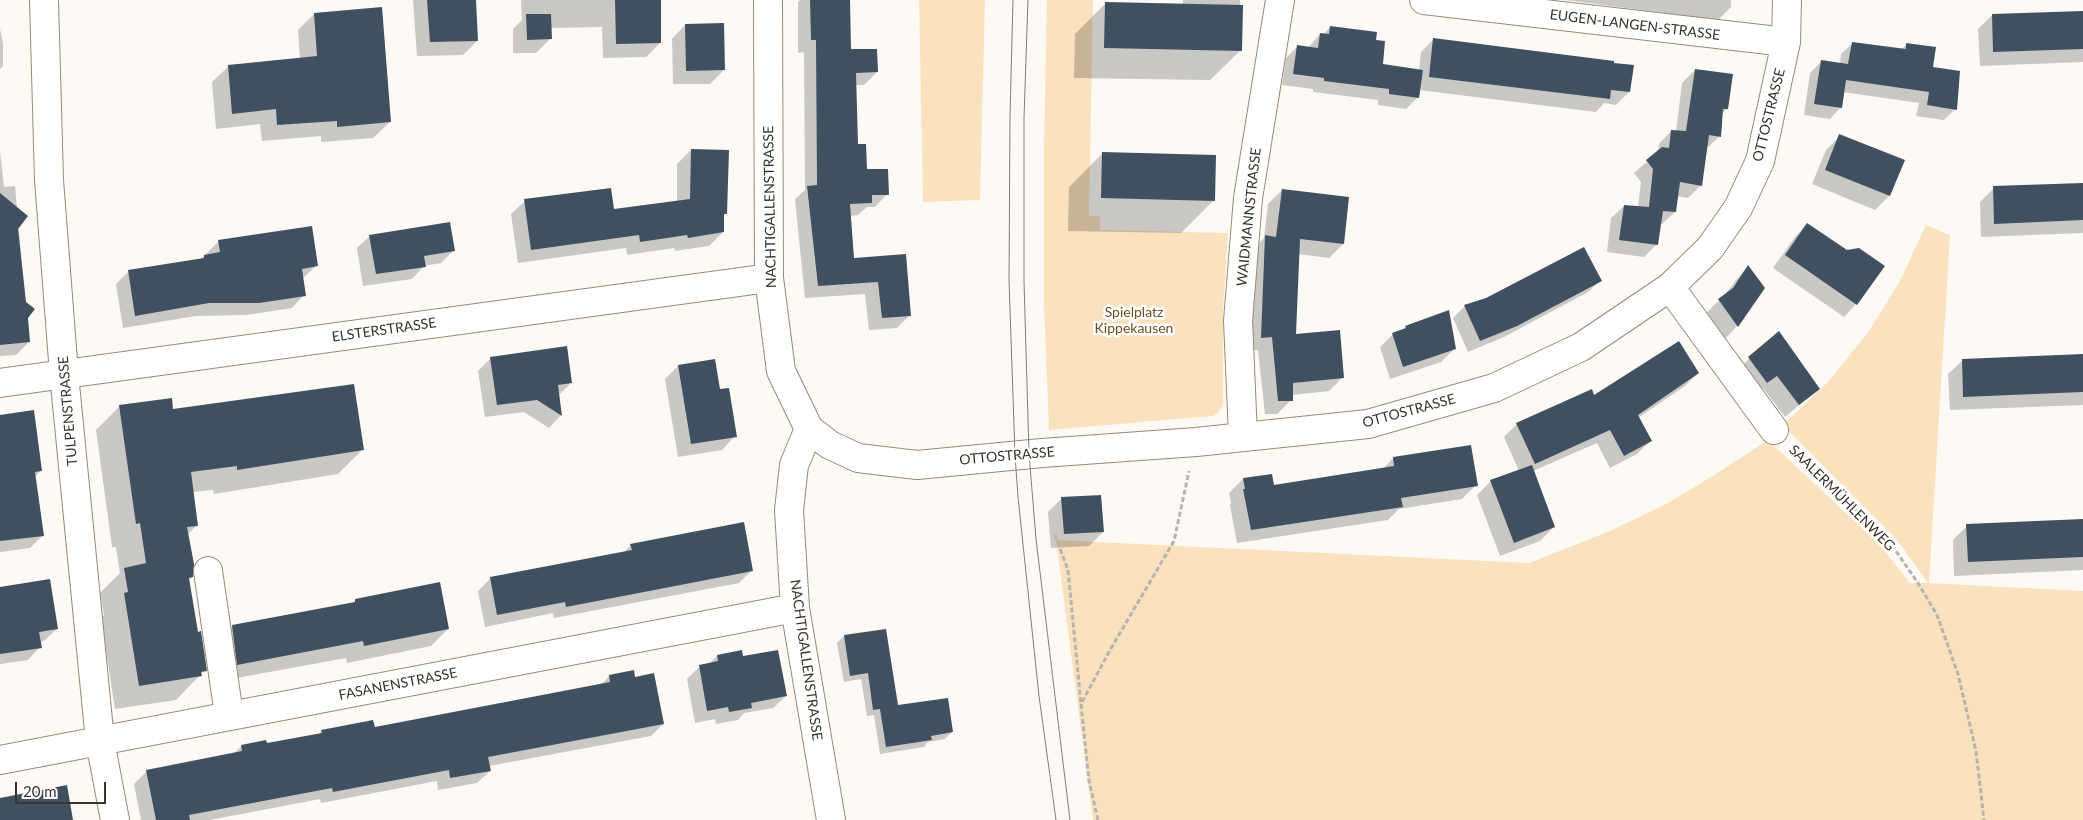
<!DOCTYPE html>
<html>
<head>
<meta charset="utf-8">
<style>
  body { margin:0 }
  #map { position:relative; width:2083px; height:820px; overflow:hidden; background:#fdfaf5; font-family:Lato,sans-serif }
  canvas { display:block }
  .scale { position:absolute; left:15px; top:782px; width:91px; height:22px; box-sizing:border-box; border:2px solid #39332b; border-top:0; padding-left:6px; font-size:15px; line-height:18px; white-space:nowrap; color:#39332b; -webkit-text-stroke:4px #fff; paint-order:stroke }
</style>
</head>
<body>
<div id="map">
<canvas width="2083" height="820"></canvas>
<div class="scale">20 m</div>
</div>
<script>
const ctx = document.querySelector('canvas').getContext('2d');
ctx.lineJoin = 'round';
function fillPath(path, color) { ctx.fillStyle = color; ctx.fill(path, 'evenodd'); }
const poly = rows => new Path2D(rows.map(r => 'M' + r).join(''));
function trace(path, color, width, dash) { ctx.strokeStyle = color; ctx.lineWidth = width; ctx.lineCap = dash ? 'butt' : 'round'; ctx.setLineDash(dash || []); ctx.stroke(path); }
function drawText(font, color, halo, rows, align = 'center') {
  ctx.font = font + ' Lato,sans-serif'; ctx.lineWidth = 5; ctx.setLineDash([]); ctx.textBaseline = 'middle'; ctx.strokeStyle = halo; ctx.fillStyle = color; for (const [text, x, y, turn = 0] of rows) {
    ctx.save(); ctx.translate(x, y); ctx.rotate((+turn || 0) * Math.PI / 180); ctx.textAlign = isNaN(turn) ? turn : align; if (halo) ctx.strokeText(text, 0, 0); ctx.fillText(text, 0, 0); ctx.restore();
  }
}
fillPath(poly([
  [919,0,985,0,980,200,923,202],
  [1047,0,1093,0,1089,216,1100,216,1100,230,1228,233,1223,309,1223,404,1219,412,1213,416,1049,430,1044,305,1044,146],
  [1926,225,1950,235,1929,583,2083,591,2083,820,1093,820,1056,540,1529,563,1610,531,1668,503,1719,472,1768,440,1880,545,1910,583,1928,583,1897,540,1783,425,1829,381,1869,331,1900,281]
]), '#fbe2bf');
fillPath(poly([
  [413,0,474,0,477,41,463,55,417,56],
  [521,0,660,0,660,43,646,57,603,58,602,27,550,28,550,39,536,53,513,53,513,29,522,20],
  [800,0,849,0,849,51,877,72,864,85,855,85,857,145,866,171,887,194,875,207,867,207,858,215,849,216,853,259,905,255,910,315,897,328,869,330,865,294,805,298,795,199,805,190,804,52,798,53,798,2],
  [1183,0,1240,0,1241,50,1210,80,1074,78,1075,34,1106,3,1183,5],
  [1565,0,1731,0,1731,7,1718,20],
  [2083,12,2083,62,1980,66,1978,29,1992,15],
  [314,14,390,122,373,138,321,142,321,136,262,141,260,124,216,129,212,82,229,66,300,59,298,30],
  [685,25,724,70,710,84,673,84,672,39],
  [1330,27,1374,41,1381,65,1419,71,1421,52,1433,40,1629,92,1616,105,1604,103,1596,112,1419,90,1418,97,1406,109,1378,105,1378,100,1313,92,1313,89,1282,85,1286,58,1298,46,1308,48,1320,34,1323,35],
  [0,29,3,44,3,66,0,69],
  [1853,43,1901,50,1907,44,1931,68,1955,109,1944,120,1916,116,1919,103,1843,92,1841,107,1830,119,1804,115,1810,73,1822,61,1840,64,1841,54],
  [1695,70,1727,109,1722,114,1720,136,1706,149,1701,185,1688,198,1677,196,1675,212,1662,224,1660,224,1657,244,1644,257,1607,252,1611,218,1624,206,1638,207,1641,182,1634,173,1658,152,1659,144,1671,131,1676,132,1682,83],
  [1840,136,1889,196,1875,210,1812,184,1826,150],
  [691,150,726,213,723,216,723,232,709,246,675,251,674,248,627,255,626,248,518,263,511,214,525,201,613,211,677,202,677,164],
  [0,152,4,187,15,186,29,342,16,355,0,356],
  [1102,154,1214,200,1181,233,1068,231,1069,187],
  [2083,184,2083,233,1981,237,1980,202,1994,188],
  [1282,190,1348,198,1343,244,1329,258,1298,254,1294,336,1343,377,1329,391,1292,395,1291,400,1277,414,1265,414,1258,350,1247,351,1252,251,1264,238,1268,204],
  [1807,224,1856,304,1844,317,1773,268,1795,237],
  [370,236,453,251,441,263,424,266,412,279,363,286,357,248],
  [219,241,316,266,302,279,304,295,292,308,246,315,196,316,123,328,116,284,129,271,200,260],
  [1748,267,1737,326,1725,339,1706,313,1725,295,1736,280],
  [1600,281,1588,292,1504,337,1468,352,1453,318,1465,306],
  [1406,327,1454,349,1441,362,1390,379,1380,347,1393,334,1402,331],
  [1778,332,1818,389,1785,417,1763,388,1754,395,1736,371],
  [2083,355,2083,405,1950,410,1948,374,1962,361],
  [491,358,571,383,558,396,561,415,549,428,524,412,485,417,478,371],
  [678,366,719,391,735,436,722,450,678,457,665,379],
  [1698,373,1685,386,1638,418,1650,441,1637,454,1610,468,1597,443,1533,471,1554,527,1540,541,1500,556,1477,495,1491,481,1519,471,1504,437,1517,424,1594,397],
  [120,406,172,411,362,450,338,474,214,494,213,490,193,492,197,525,187,535,192,577,188,580,205,670,176,700,115,709,101,618,104,615,100,593,120,573,116,547,112,547,96,430],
  [0,416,41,470,35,477,43,535,30,548,0,552],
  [1393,458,1476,485,1462,499,1399,509,1388,520,1237,543,1230,505,1231,503,1229,493,1243,479,1273,486,1383,469],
  [1062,498,1103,532,1089,546,1051,548,1048,512],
  [2083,521,2083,570,1954,576,1953,540,1967,526],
  [631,545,752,570,739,583,554,618,553,613,485,627,478,591,491,578,623,553],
  [0,588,57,629,44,641,39,642,40,647,28,660,0,664],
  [356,600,448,629,431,646,347,663,346,658,220,681,215,644,232,627,352,604],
  [885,630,897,707,952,732,945,739,928,742,924,747,880,754,874,715,867,716,861,679,844,682,837,643,844,636],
  [717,656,742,658,786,696,773,708,744,713,738,720,716,724,715,719,695,723,687,679,700,666,709,664],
  [609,676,634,678,663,724,651,736,489,766,490,771,477,783,438,790,437,781,321,803,320,799,210,820,141,820,134,784,147,771,233,754,242,746,266,745,317,736,321,731,374,728,601,685]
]), '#0003');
fillPath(poly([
  [427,0,476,0,478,41,430,42],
  [615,0,661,0,661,43,616,44],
  [810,0,850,0,851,49,877,49,878,72,856,73,858,144,866,144,867,169,888,169,889,195,872,195,872,203,850,204,854,258,906,254,911,316,882,318,878,282,818,286,807,186,817,185,816,40,811,40],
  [1105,2,1243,5,1242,51,1104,48],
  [382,7,391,122,337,127,337,121,277,125,276,109,232,114,228,65,317,56,314,13],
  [2083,11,2083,49,1993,52,1992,14],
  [526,14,551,14,552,39,527,40],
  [724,23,725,70,686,71,685,24],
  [1330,26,1377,32,1376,40,1385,41,1383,64,1423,70,1419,98,1389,94,1389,89,1324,81,1324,78,1293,74,1297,45,1318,48,1320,33,1329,34],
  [1433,38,1614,61,1614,63,1634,65,1630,92,1611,90,1610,99,1429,77],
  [1852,42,1906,49,1906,43,1936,47,1933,67,1960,71,1957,110,1927,105,1929,92,1846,80,1842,108,1814,104,1821,60,1848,64],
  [1695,69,1733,74,1728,109,1723,109,1721,137,1709,135,1702,186,1680,182,1676,212,1663,211,1658,245,1619,240,1624,205,1649,207,1653,169,1646,160,1662,147,1669,148,1671,130,1686,131],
  [1839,134,1905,160,1890,196,1825,170],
  [691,149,729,150,727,214,724,214,724,232,688,238,687,235,640,242,639,235,531,250,524,199,611,188,614,209,690,199],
  [1102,152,1216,155,1215,201,1101,198],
  [2083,183,2083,220,1994,224,1993,186],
  [1282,189,1349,197,1344,244,1300,239,1296,334,1340,330,1344,378,1293,383,1293,401,1278,401,1272,337,1261,338,1265,235,1276,237],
  [0,193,28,216,18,229,26,302,35,309,28,318,30,342,0,345],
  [450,222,455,251,424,256,426,267,376,274,369,235],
  [1807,223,1847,250,1859,248,1885,266,1857,305,1785,255],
  [312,226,318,266,302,269,306,296,259,303,209,303,135,316,128,270,204,258,204,255,220,252,218,240],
  [1584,247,1602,281,1517,326,1480,341,1464,305,1486,298],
  [1748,265,1765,288,1738,327,1718,299,1733,288],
  [1449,310,1456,349,1403,367,1392,333,1406,328,1405,326],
  [1779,331,1820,389,1799,405,1777,376,1767,383,1748,357],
  [1679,341,1699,373,1638,415,1652,441,1624,456,1610,430,1535,464,1516,423,1592,389,1594,395],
  [567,346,572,383,558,385,562,416,537,400,497,405,490,357],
  [2083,354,2083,392,1963,397,1962,359],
  [715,359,720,389,729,388,737,437,691,444,678,365],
  [354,384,364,450,237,470,237,466,191,472,198,526,187,527,194,564,193,577,189,578,198,632,201,631,207,671,201,672,202,676,139,686,124,593,128,592,124,568,146,563,140,523,136,524,119,405,172,398,173,409],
  [34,410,42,471,35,472,44,536,0,541,0,415],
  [1471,445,1478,486,1401,498,1403,507,1251,530,1243,489,1245,489,1243,478,1272,474,1274,485,1394,466,1393,457],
  [1532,465,1555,527,1514,543,1490,480],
  [1101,495,1104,532,1064,534,1061,497],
  [2083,519,2083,557,1968,562,1966,524],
  [744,522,753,571,566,607,565,602,497,615,490,577,632,550,630,544],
  [50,579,58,629,39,632,42,648,0,654,0,587],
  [440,582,449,629,364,646,363,641,237,665,232,625,355,602,355,599],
  [886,629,898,705,948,698,953,732,931,736,932,740,886,747,880,709,873,710,868,673,850,676,844,635],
  [742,650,743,656,778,650,787,696,751,703,752,708,729,712,728,707,707,711,699,665,718,661,717,655],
  [634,670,635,677,654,673,664,724,488,757,491,771,450,778,449,770,333,792,332,788,189,815,190,820,156,820,146,770,242,751,241,745,266,740,267,743,322,733,321,730,373,720,375,727,610,682,609,675],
  [67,785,73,820,0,820,0,798]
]), '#415060');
const minor = poly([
  [44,0,49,180,64,374,100,741,115,820],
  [768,0,769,278,781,371,809,429,830,445,858,458,917,465,1042,453,1196,442,1368,424,1494,388,1581,347,1670,287,1710,248,1738,208,1760,161,1786,42,1787,0],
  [1424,0,1786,42],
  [1670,287,1774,430],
  [0,383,769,278],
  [809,429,794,465,789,510,795,608,831,820],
  [1243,436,1238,321,1248,198,1280,0],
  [208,571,229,715],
  [0,760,795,608]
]);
trace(minor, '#978a76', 30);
trace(poly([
  [1795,451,1891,544,1918,583,1937,615,1958,674,1976,751,1984,820],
  [1055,535,1068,570,1081,704],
  [1098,820,1089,781,1081,704,1110,650,1174,541,1189,471]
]), '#b7b3ad', 3, [5, 2.5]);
trace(minor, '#fff', 28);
trace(poly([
  [1013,0,1010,117,1009,280,1015,455,1018,497,1039,696,1056,820],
  [1028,0,1024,118,1024,281,1029,454,1036,539,1070,820]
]), '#837e77', 1);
drawText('14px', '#39332b', '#fff', [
  ["EUGEN-LANGEN-STRASSE",1635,25,7],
  ["OTTOSTRASSE",1769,115,-76],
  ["NACHTIGALLENSTRASSE",770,207,-91],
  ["WAIDMANNSTRASSE",1249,217,-84],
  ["ELSTERSTRASSE",384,330,-8],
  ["TULPENSTRASSE",68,411,-95],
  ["OTTOSTRASSE",1409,411,-15],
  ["OTTOSTRASSE",1007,456,-5],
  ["SAALERMÜHLENWEG",1842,498,45],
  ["NACHTIGALLENSTRASSE",806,660,82],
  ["FASANENSTRASSE",398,684,-11]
]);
drawText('14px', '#6e501f', '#fff', [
  ["Spielplatz",1134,312],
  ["Kippekausen",1134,328]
]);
</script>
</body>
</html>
